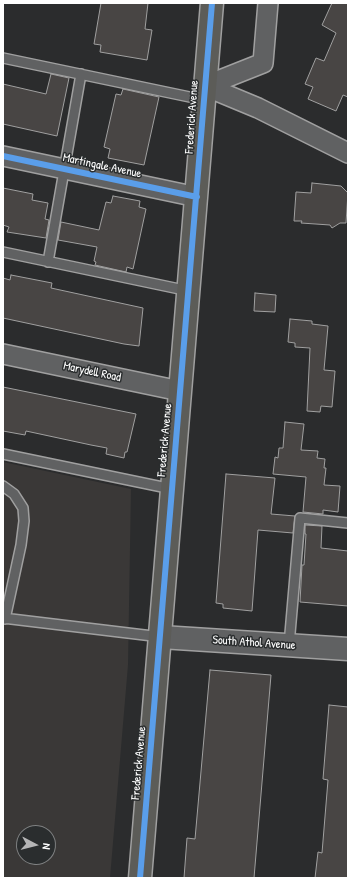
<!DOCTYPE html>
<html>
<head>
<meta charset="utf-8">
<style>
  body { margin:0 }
  #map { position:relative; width:351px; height:881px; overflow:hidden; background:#2b2c2d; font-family:"Patrick Hand",sans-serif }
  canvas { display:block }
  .frame { position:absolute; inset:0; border:4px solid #fff; pointer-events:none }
  .north { position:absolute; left:16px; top:825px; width:40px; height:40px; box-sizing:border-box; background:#2a2d2e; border:1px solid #7f8182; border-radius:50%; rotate:97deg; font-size:11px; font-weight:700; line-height:16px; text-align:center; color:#fff }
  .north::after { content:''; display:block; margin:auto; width:14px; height:18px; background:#b5b5b6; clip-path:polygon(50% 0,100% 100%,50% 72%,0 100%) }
</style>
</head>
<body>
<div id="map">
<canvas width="351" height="881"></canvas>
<div class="frame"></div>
<div class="north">N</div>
</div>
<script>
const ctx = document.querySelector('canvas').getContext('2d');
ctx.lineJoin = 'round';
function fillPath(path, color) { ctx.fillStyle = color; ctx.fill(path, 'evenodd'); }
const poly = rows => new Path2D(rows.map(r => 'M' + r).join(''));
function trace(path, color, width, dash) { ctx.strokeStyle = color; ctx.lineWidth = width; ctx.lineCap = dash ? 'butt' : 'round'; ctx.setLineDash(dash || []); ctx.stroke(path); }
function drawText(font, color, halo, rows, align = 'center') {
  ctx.font = font + ' "Patrick Hand",sans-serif'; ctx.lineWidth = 3; ctx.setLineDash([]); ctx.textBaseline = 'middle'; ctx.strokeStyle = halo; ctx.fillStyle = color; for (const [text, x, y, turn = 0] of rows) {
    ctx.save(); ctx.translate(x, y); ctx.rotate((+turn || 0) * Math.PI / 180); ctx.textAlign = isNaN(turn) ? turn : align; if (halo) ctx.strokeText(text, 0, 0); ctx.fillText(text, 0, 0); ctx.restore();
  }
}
fillPath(poly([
  [3,462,131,489,128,665,110,878,3,878],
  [24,833,48,833,48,857,24,857]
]), '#3a3837');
const building = poly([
  [101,3,148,3,145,29,152,30,147,60,100,52,101,45,94,44,101,3],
  [332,3,348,3,348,97,343,95,336,111,308,99,313,87,305,84,316,58,324,61,336,33,322,25,332,3],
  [51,74,69,78,57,136,3,124,3,84,46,94,51,74],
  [123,89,159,97,144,165,108,158,110,149,104,147,116,94,121,95,123,89],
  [312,183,341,186,348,193,346,223,340,223,332,228,330,225,301,223,302,221,294,221,296,192,311,193,312,183],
  [3,188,33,194,32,200,48,203,45,219,49,220,46,238,7,232,9,227,3,225,3,188],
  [113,196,140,201,139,207,146,209,133,269,127,267,126,272,95,265,96,262,94,261,97,247,58,240,61,222,99,230,106,202,111,203,113,196],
  [11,275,52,283,51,288,143,308,139,346,124,344,3,318,3,278,10,280,11,275],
  [255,293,276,295,275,312,254,311,255,293],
  [290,319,312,321,312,324,328,326,324,370,335,371,332,407,321,406,320,412,307,411,310,348,295,347,295,343,288,342,290,319],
  [3,387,136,414,127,452,125,452,124,458,106,454,107,448,91,445,26,431,25,435,3,431,3,387],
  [285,422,304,424,301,450,318,451,317,458,325,459,324,468,326,468,324,485,340,486,338,512,323,510,323,514,303,512,306,477,273,474,275,457,278,458,279,448,283,448,285,422],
  [226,474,275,478,271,514,295,516,293,533,258,530,252,611,223,608,223,604,216,603,226,474],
  [305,525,322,526,321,548,348,551,348,606,300,602,302,565,304,565,306,534,305,534,305,525],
  [210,670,271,675,254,878,184,878,187,838,195,839,210,670],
  [329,705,348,707,348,878,315,878,318,852,322,853,328,780,323,779,329,705]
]);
fillPath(building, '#484544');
trace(building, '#a0a0a0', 1);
const service = poly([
  [3,58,204,100],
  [3,252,189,291],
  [48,262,81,74],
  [3,454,172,489],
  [3,486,14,494,23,508,24,521,21,545,5,619],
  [3,618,161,637],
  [289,645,300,518,348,523]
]);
const minor = poly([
  [205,86,258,108,348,153],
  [205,86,263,63,268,3],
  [3,156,197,197],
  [3,354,180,391]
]);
const tertiary = poly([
  [161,637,348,649]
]);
const primary = poly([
  [140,878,212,3]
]);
trace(service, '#a0a0a0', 12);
trace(minor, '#a0a0a0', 22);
trace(tertiary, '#a0a0a0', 25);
trace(primary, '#a0a0a0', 25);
trace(service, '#606162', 9);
trace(minor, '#606162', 19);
trace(tertiary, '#606162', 22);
trace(primary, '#5c5c58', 22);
trace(poly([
  [3,156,197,197],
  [140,878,212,3]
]), '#5a9eea', 6);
drawText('12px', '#fff', '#2a2d2e', [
  ["Frederick Avenue",192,117,-86],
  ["Martingale Avenue",102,166,12],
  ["Marydell Road",92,372,12],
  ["Frederick Avenue",165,440,-85],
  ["South Athol Avenue",254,643,4],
  ["Frederick Avenue",139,763,-85]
]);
</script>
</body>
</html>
